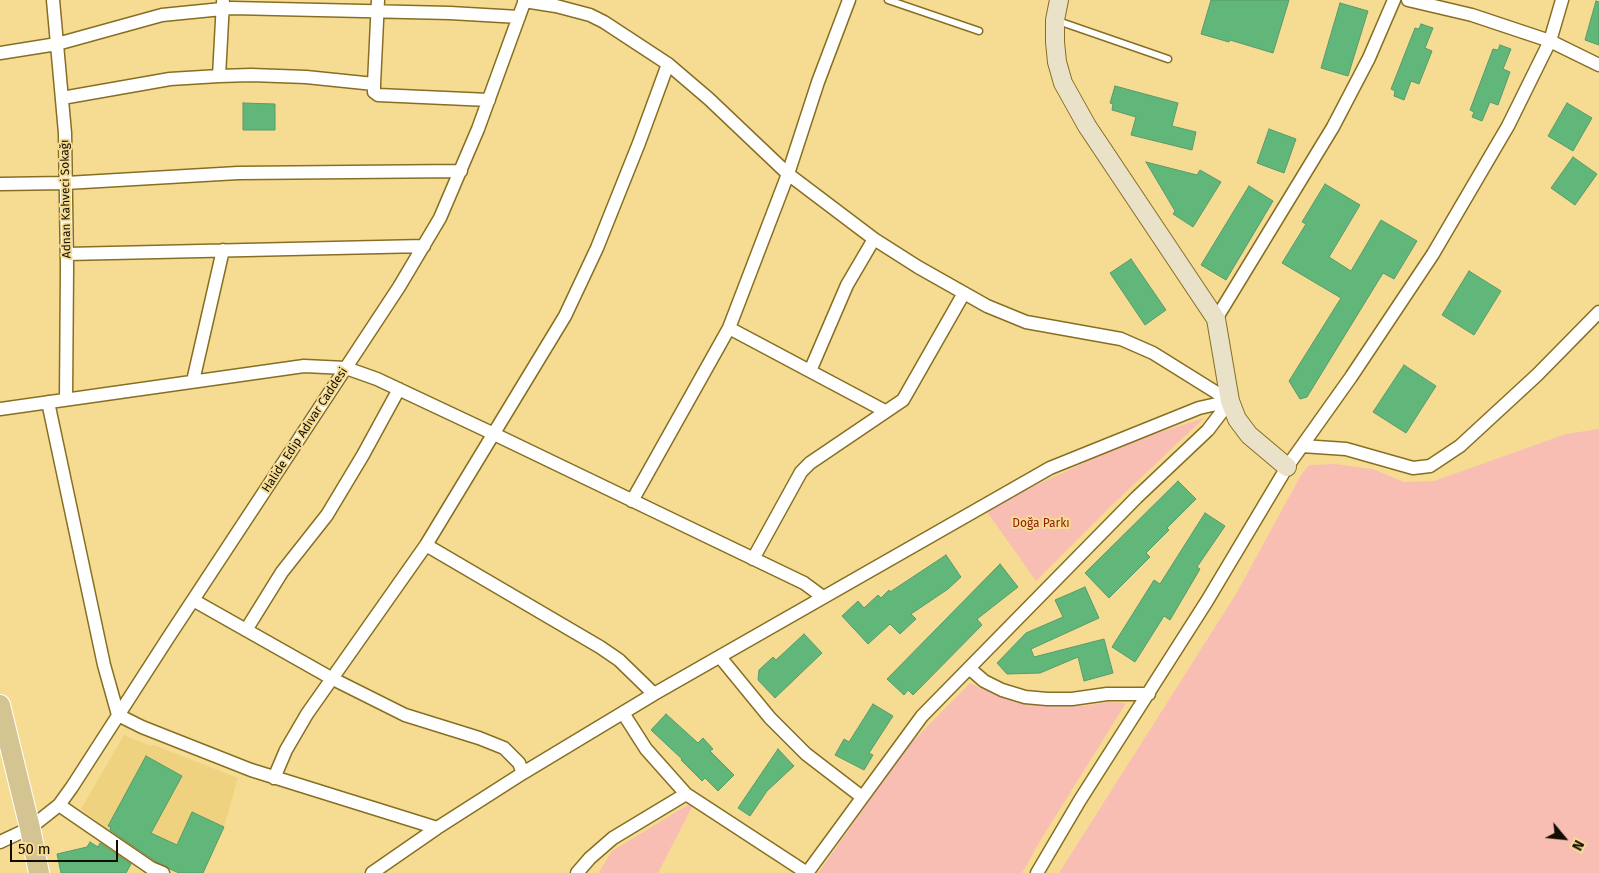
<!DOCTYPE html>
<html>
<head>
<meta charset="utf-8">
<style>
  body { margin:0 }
  #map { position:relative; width:1599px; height:873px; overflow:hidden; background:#f6dc92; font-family:"Fira Sans",sans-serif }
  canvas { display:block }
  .north { position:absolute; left:1539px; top:813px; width:50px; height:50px; -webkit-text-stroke:4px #f6dc92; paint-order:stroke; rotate:118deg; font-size:14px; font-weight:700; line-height:20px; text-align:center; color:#130c00 }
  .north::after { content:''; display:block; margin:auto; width:18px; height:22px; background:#130c00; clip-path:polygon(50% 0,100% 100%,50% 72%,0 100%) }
  .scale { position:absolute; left:10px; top:840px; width:108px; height:22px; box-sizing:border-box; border:2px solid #130c00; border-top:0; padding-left:6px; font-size:15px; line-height:18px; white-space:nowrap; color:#130c00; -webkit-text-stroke:4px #f6dc92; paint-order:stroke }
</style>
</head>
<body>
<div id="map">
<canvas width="1599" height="873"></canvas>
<div class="north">N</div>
<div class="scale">50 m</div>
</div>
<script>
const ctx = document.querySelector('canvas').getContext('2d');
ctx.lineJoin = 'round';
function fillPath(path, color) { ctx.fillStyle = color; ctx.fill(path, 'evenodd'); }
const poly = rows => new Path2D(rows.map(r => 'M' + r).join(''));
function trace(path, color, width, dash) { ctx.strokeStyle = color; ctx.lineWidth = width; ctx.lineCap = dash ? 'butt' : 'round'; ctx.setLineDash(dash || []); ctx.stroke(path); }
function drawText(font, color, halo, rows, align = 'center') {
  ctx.font = font + ' "Fira Sans",sans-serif'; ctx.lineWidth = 4; ctx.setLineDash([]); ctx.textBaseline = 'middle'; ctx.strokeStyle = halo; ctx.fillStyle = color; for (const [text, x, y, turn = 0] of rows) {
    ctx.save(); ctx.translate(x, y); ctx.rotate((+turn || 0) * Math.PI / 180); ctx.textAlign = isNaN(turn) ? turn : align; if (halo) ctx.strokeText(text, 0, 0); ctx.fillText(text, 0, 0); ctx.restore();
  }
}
fillPath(poly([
  [124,735,150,746,154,745,238,778,224,827,203,873,179,873,147,859,81,809]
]), '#eed27f');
fillPath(poly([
  [1204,418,1112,505,1036,581,987,512,1021,492,1129,442],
  [1599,429,1599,873,1059,873,1236,594,1301,475,1309,465,1335,464,1373,469,1404,482,1434,481,1566,434],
  [970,683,997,696,1041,706,1084,706,1108,702,1126,703,1040,841,1022,873,818,873,909,745],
  [689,804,693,805,658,873,601,873,599,872,612,851]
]), '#f9beb3');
const building = poly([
  [1211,0,1289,0,1273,53,1230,40,1229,42,1201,34,1211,0],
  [1596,1,1599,2,1599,45,1585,40,1596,1],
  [1340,3,1368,11,1348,76,1321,68,1340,3],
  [1421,24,1433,28,1425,48,1432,51,1419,84,1411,81,1404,100,1394,96,1395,91,1391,89,1415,28,1419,29,1421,24],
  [1500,45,1511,49,1503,69,1510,72,1498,105,1490,102,1482,121,1472,117,1474,112,1470,110,1493,49,1498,50,1500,45],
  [1115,86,1178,103,1172,126,1196,132,1192,150,1131,135,1136,117,1112,110,1113,104,1110,103,1115,86],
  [243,103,275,104,275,130,243,130,243,103],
  [1567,103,1592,118,1573,151,1548,136,1567,103],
  [1269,129,1296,139,1284,173,1257,163,1269,129],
  [1573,157,1597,174,1575,205,1551,188,1573,157],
  [1146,162,1197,175,1200,170,1221,182,1193,227,1173,214,1175,211,1146,162],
  [1325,184,1360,205,1329,257,1351,271,1381,220,1417,241,1394,279,1383,273,1307,397,1300,399,1289,381,1341,298,1282,263,1306,224,1302,222,1325,184],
  [1249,186,1273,201,1226,280,1201,265,1249,186],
  [1131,259,1166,310,1145,325,1110,273,1131,259],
  [1469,271,1501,291,1474,335,1442,315,1469,271],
  [1404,365,1436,386,1406,433,1373,412,1404,365],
  [1178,481,1196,499,1167,528,1169,530,1146,553,1150,557,1109,598,1085,573,1178,481],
  [1205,513,1225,526,1197,567,1200,569,1170,620,1164,616,1135,662,1112,647,1154,580,1160,584,1205,513],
  [946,555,961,577,948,589,911,614,916,619,900,634,890,624,868,644,842,616,858,601,864,608,878,595,881,598,889,590,890,592,946,555],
  [1000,564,1018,587,977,619,982,625,913,695,908,690,904,695,887,679,1000,564],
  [1085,587,1099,618,1031,649,1034,657,1104,639,1113,673,1084,681,1078,657,1040,673,1007,674,997,663,1026,633,1063,617,1055,600,1085,587],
  [804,634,822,653,775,698,758,680,759,670,773,657,776,660,804,634],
  [873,704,893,716,869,753,873,755,864,770,835,755,844,739,849,742,873,704],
  [666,714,698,743,703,738,713,749,710,751,734,775,718,791,705,778,702,781,681,760,682,759,651,730,666,714],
  [778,749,794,766,767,791,750,816,738,808,778,749],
  [146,756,182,776,151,833,177,845,192,812,224,827,203,873,179,873,170,869,155,861,110,830,111,827,108,826,146,756],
  [90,842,98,847,100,843,131,864,126,873,61,873,57,854,87,847,90,842]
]);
fillPath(building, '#61b77a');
trace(building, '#599a6b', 1);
const lane = poly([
  [888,0,979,31],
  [1058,21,1168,59]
]);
const street = poly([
  [53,0,65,133,67,267,66,399],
  [1408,0,1472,15,1550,41,1599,65],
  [524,1,556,6,590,15,604,22,668,64,709,99,788,174,874,239,918,267,987,306,1026,322,1121,339,1153,353,1230,401],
  [0,53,57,44,162,15,232,8,450,13,519,17],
  [219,76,223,2],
  [374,84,374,92,378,95,489,100],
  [62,98,170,79,219,76,251,75,306,77,374,84,378,0],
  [0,184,66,183,238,173,461,171],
  [67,254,424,246],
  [1216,319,1333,127,1369,58,1394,0],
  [729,328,885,411],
  [810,371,847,285,874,239],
  [193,381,223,250],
  [48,402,104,665,118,715,142,727,251,770,437,828],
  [0,409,304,366,346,368,377,379,494,434,804,583,823,597],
  [1302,446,1346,449,1413,468,1430,466,1460,446,1537,375,1599,312],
  [632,501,729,328,788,174,818,82,849,0],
  [426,545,600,647,619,660,654,694],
  [753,559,801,472,810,463,903,400,964,293],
  [193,600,331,678,405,715,479,738,504,748,519,763,523,773],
  [246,630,282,572,327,515,363,455,399,389],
  [720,657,770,718,806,754,862,797],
  [969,668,984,681,1002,690,1025,697,1047,699,1072,699,1107,694,1149,694],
  [623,713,646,749,686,794,807,873],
  [274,778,286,750,307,714,426,545,565,316,597,248,639,143,668,64],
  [59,805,151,868,163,873],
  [0,842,30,828,59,805,72,787,168,638,399,287,440,218,478,129,525,0],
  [372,873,437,828,523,773,654,694,1050,468,1199,408,1230,401],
  [577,873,590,858,613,838,686,794],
  [807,873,922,716,1136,498,1208,430,1230,401],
  [1037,873,1080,800,1207,601,1287,467,1351,377,1433,254,1508,126,1550,41,1562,0]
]);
const secondary = poly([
  [1059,0,1055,20,1055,42,1057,62,1063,83,1087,126,1216,319,1230,401,1237,419,1249,435,1287,467]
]);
const primary = poly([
  [0,705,30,828,39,873]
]);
trace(lane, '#866f22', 9);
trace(street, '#866f22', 15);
trace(secondary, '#866f22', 20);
trace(primary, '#fff', 22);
trace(lane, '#fff', 6);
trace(street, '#fff', 12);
trace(secondary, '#e9e1c8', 18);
trace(primary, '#d4c492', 20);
drawText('12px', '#130c00', '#f6dc92', [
  ["Adnan Kahveci Sokağı",66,199,-91],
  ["Halide Edip Adıvar Caddesi",305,430,-57]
]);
drawText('12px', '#901c0b', '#f6dc92', [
  ["Doğa Parkı",1041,524]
]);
</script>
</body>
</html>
